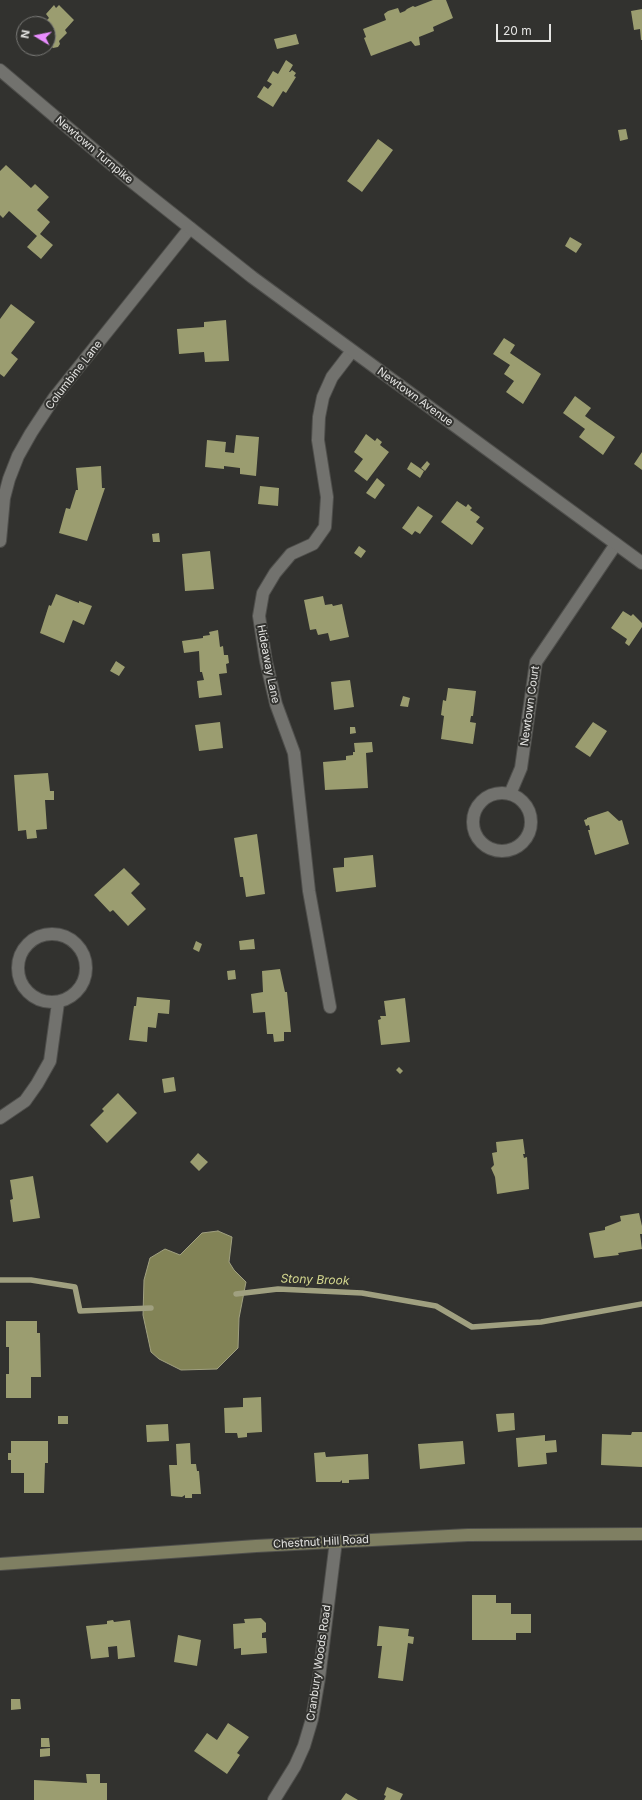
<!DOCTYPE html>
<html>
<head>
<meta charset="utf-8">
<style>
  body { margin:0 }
  #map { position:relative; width:642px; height:1800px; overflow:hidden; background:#32322f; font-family:Inter,sans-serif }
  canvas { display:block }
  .north { position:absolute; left:16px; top:16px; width:40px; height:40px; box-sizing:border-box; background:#32322f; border:1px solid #7a7a77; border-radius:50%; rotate:280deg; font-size:11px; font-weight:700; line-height:16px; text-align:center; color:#e5e5e3 }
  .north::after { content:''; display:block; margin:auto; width:14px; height:18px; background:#e98dfe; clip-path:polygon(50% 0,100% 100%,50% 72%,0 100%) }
  .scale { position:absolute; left:496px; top:24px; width:55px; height:18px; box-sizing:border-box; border:2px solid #e5e5e3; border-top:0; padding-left:5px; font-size:12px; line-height:14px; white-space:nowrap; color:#e5e5e3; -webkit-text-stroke:3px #32322f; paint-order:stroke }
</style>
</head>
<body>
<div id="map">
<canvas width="642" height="1800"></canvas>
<div class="north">N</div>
<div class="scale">20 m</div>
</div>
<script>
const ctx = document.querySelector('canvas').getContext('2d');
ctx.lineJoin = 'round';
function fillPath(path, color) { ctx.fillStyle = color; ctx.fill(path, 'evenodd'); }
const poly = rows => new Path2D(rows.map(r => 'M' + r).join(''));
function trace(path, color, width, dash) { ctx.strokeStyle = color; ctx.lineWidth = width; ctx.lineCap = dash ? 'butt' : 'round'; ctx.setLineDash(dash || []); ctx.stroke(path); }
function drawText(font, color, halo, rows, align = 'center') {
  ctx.font = font + ' Inter,sans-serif'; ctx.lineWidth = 4; ctx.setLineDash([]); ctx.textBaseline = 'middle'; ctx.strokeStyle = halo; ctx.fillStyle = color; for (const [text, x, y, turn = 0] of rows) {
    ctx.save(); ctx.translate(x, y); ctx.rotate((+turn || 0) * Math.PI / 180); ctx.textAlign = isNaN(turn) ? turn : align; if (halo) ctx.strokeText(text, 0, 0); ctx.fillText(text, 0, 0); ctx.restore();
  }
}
const water = poly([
  [218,1231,232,1237,229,1262,234,1270,246,1282,239,1318,238,1348,217,1369,181,1370,159,1359,151,1352,143,1315,144,1280,150,1258,165,1249,180,1255,202,1233,218,1231]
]);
fillPath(water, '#828356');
trace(water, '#a0a080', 1);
trace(poly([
  [0,1280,31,1280,75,1287,80,1311,151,1308],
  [236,1294,278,1289,362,1293,436,1306,472,1327,541,1322,642,1304]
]), '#a0a080', 5.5);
fillPath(poly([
  [433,0,446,0,453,18,433,27,434,31,419,37,420,45,415,46,411,41,371,56,364,38,366,37,363,29,386,20,384,14,388,11,398,8,400,13,405,11,407,9,413,6,415,7],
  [54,5,56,8,59,5,74,20,65,30,67,33,59,41,60,44,58,47,53,48,51,46,46,51,43,48,48,48,48,24,43,24,49,18,46,14],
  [642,9,642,40,641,40,640,29,634,30,631,11],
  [296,34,299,44,277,49,274,39],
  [286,60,293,65,289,72,290,72,292,70,296,73,294,76,296,77,286,93,283,91,273,107,257,97,264,86,268,89,272,84,267,81,273,71,278,74],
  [626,129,628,139,620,141,618,130],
  [378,139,393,150,362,192,347,181],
  [6,165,31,188,35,184,49,197,37,210,50,222,40,234,53,245,41,259,27,247,37,236,9,211,3,218,0,215,0,171],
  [570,237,582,244,576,253,565,246],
  [11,304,35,322,11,353,18,359,4,377,0,374,0,319],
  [226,320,229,361,205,362,204,352,179,354,177,329,204,327,204,322],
  [504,338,515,345,510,353,541,374,523,404,506,392,514,381,504,374,510,365,493,354],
  [575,396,591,408,585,416,615,437,603,455,579,437,585,429,563,413],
  [366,434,375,441,377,438,382,442,380,445,389,452,367,481,354,471,363,459,354,452],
  [236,435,259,437,256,476,240,474,240,468,224,466,224,469,205,467,207,440,226,442,225,452,234,453],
  [642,452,642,470,634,464],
  [427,461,430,464,425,471,421,468],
  [411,462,424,471,420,478,407,469],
  [101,466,102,488,105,488,87,541,59,533,66,508,70,509,76,490,78,490,76,468],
  [377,478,385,485,375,499,366,493],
  [260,486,279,488,278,506,258,504],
  [457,501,466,507,468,504,472,508,470,510,480,517,476,522,484,528,472,545,441,522],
  [418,506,433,516,420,534,415,531,412,535,402,528],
  [159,533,160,542,153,542,152,534],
  [359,546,366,551,361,558,354,553],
  [210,551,214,589,185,591,182,554],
  [56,594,79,603,79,601,92,606,84,625,73,620,64,643,40,633,49,605,51,606],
  [323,596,325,605,332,604,333,606,342,604,349,637,330,641,328,633,318,635,316,629,310,630,304,600],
  [623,611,631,616,633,614,642,623,642,627,629,646,625,643,627,639,611,628],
  [218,630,220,647,223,646,224,655,228,655,229,663,226,664,227,673,219,674,222,695,199,698,197,681,204,680,202,672,200,672,199,651,184,653,182,641,203,638,203,636,210,635,209,632],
  [116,661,125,667,119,676,110,671],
  [350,680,354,707,334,710,331,682],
  [448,688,476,691,473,716,471,716,470,722,476,723,473,744,441,739,444,716,441,715,443,700,446,701],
  [403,696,410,698,408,707,400,706],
  [220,722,223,748,199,751,195,725],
  [593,722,607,731,590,757,575,747],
  [350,727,355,727,356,733,350,734],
  [372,742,373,752,366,753,368,788,325,790,323,762,346,760,346,756,353,755,353,752,355,752,354,743],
  [48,773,50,791,54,791,54,800,45,800,47,829,36,830,37,838,27,839,26,830,18,831,14,775],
  [608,811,619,821,622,820,629,844,595,855,588,830,590,830,589,825,586,826,584,820,587,819,587,818],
  [257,834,265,894,246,897,243,877,240,877,234,838],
  [373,855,376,887,336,892,333,868,344,867,344,858],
  [124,868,140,884,131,893,146,909,128,926,113,910,110,912,94,895],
  [254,939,255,949,240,950,239,941],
  [196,941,202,944,199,952,193,949],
  [280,969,285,992,287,992,291,1032,284,1032,284,1041,274,1042,273,1034,267,1034,265,1012,253,1013,251,994,263,992,262,971],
  [235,970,236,979,228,980,227,971],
  [137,997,170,1000,169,1014,158,1013,156,1028,148,1027,147,1042,129,1040,134,1006,136,1006],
  [405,998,410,1042,381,1045,378,1020,381,1019,380,1016,386,1016,384,1001],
  [399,1067,403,1071,400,1074,396,1070],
  [174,1077,176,1091,164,1093,162,1079],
  [118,1093,137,1113,107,1143,90,1125,104,1111,102,1109],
  [523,1139,525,1154,523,1154,524,1158,527,1157,529,1189,497,1194,495,1177,491,1168,494,1165,492,1153,497,1152,496,1142],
  [198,1153,208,1162,199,1171,190,1162],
  [33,1176,40,1218,13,1222,10,1200,13,1199,10,1180],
  [639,1213,642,1226,642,1234,640,1234,642,1249,618,1253,619,1255,594,1258,589,1233,605,1230,605,1227,621,1221,620,1216],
  [6,1321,37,1321,37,1333,40,1333,41,1377,31,1377,31,1398,6,1398,6,1374,9,1374,9,1347,6,1347],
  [261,1397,262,1432,247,1433,247,1437,238,1438,237,1433,225,1433,224,1408,243,1407,243,1398],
  [514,1413,515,1430,498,1432,496,1414],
  [58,1416,68,1416,68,1424,58,1424],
  [168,1424,169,1441,147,1442,146,1425],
  [632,1432,642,1432,642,1467,601,1465,602,1434,631,1435],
  [545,1435,545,1441,556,1440,557,1452,546,1453,547,1464,518,1467,516,1438],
  [11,1441,48,1441,48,1463,45,1463,44,1493,24,1493,24,1473,11,1473,11,1460,8,1460,8,1453,11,1453],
  [463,1441,465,1464,420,1469,418,1444],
  [190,1443,191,1464,196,1464,197,1471,199,1471,201,1494,192,1494,192,1498,185,1498,185,1495,182,1497,171,1496,169,1465,177,1465,176,1444],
  [325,1452,326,1457,368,1454,369,1479,349,1480,349,1483,342,1483,342,1480,340,1482,316,1482,314,1453],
  [472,1595,496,1595,496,1603,511,1603,511,1614,531,1614,531,1633,516,1633,516,1640,472,1640],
  [261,1618,266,1623,266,1632,262,1633,262,1638,266,1638,267,1653,241,1655,241,1648,234,1649,233,1624,245,1623,244,1619],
  [113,1620,114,1622,130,1620,135,1657,118,1659,117,1646,108,1647,109,1657,91,1659,86,1626,107,1624,107,1621],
  [379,1626,409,1629,408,1636,414,1637,413,1644,408,1643,403,1681,378,1678,382,1646,377,1646],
  [178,1635,201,1640,197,1666,174,1662],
  [11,1699,20,1699,21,1709,11,1710],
  [228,1723,249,1737,237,1753,240,1755,227,1774,194,1751,207,1733,217,1740],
  [41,1738,49,1738,50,1747,41,1747],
  [50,1748,50,1756,40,1757,40,1749],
  [86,1774,100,1774,100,1783,107,1783,107,1800,34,1800,34,1780,87,1783],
  [387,1787,403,1794,400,1800,384,1800,386,1796,384,1795],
  [346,1793,358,1800,341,1800]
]), '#9b9d70');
const minor = poly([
  [0,541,4,498,9,479,18,456,31,433,54,398,190,228],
  '473 822a29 29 0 1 1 58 0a29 29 0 1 1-58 0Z',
  [510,794,521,768,536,662,616,544],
  '18 968a34 34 0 1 1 68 0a34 34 0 1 1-68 0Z',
  [330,1007,309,891,294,753,276,704,266,661,259,616,263,593,275,573,291,554,313,544,325,527,327,497,318,440,319,417,323,397,332,377,352,351],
  [0,1118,25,1101,37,1084,50,1061,58,1003],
  [274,1800,295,1766,304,1746,312,1719,319,1678,336,1541]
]);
const tertiary = poly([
  [0,70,131,181,252,277,642,563]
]);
const secondary = poly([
  [0,1564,256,1546,468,1535,642,1534]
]);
trace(minor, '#4f4f4c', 14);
trace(tertiary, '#4f4f4c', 14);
trace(secondary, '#4f4f4c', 14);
trace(minor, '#72726e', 12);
trace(tertiary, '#72726e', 12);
trace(secondary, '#7f7f62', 12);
drawText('11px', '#e5e5e3', '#32322f', [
  ["Newtown Turnpike",94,150,40],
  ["Columbine Lane",74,375,-52],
  ["Newtown Avenue",415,397,36],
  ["Hideaway Lane",268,664,79],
  ["Newtown Court",530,706,-82],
  ["Chestnut Hill Road",321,1542,-3],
  ["Cranbury Woods Road",319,1663,-82]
]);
drawText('italic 12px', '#d5d88f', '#32322f', [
  ["Stony Brook",315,1280,2]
]);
</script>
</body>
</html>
